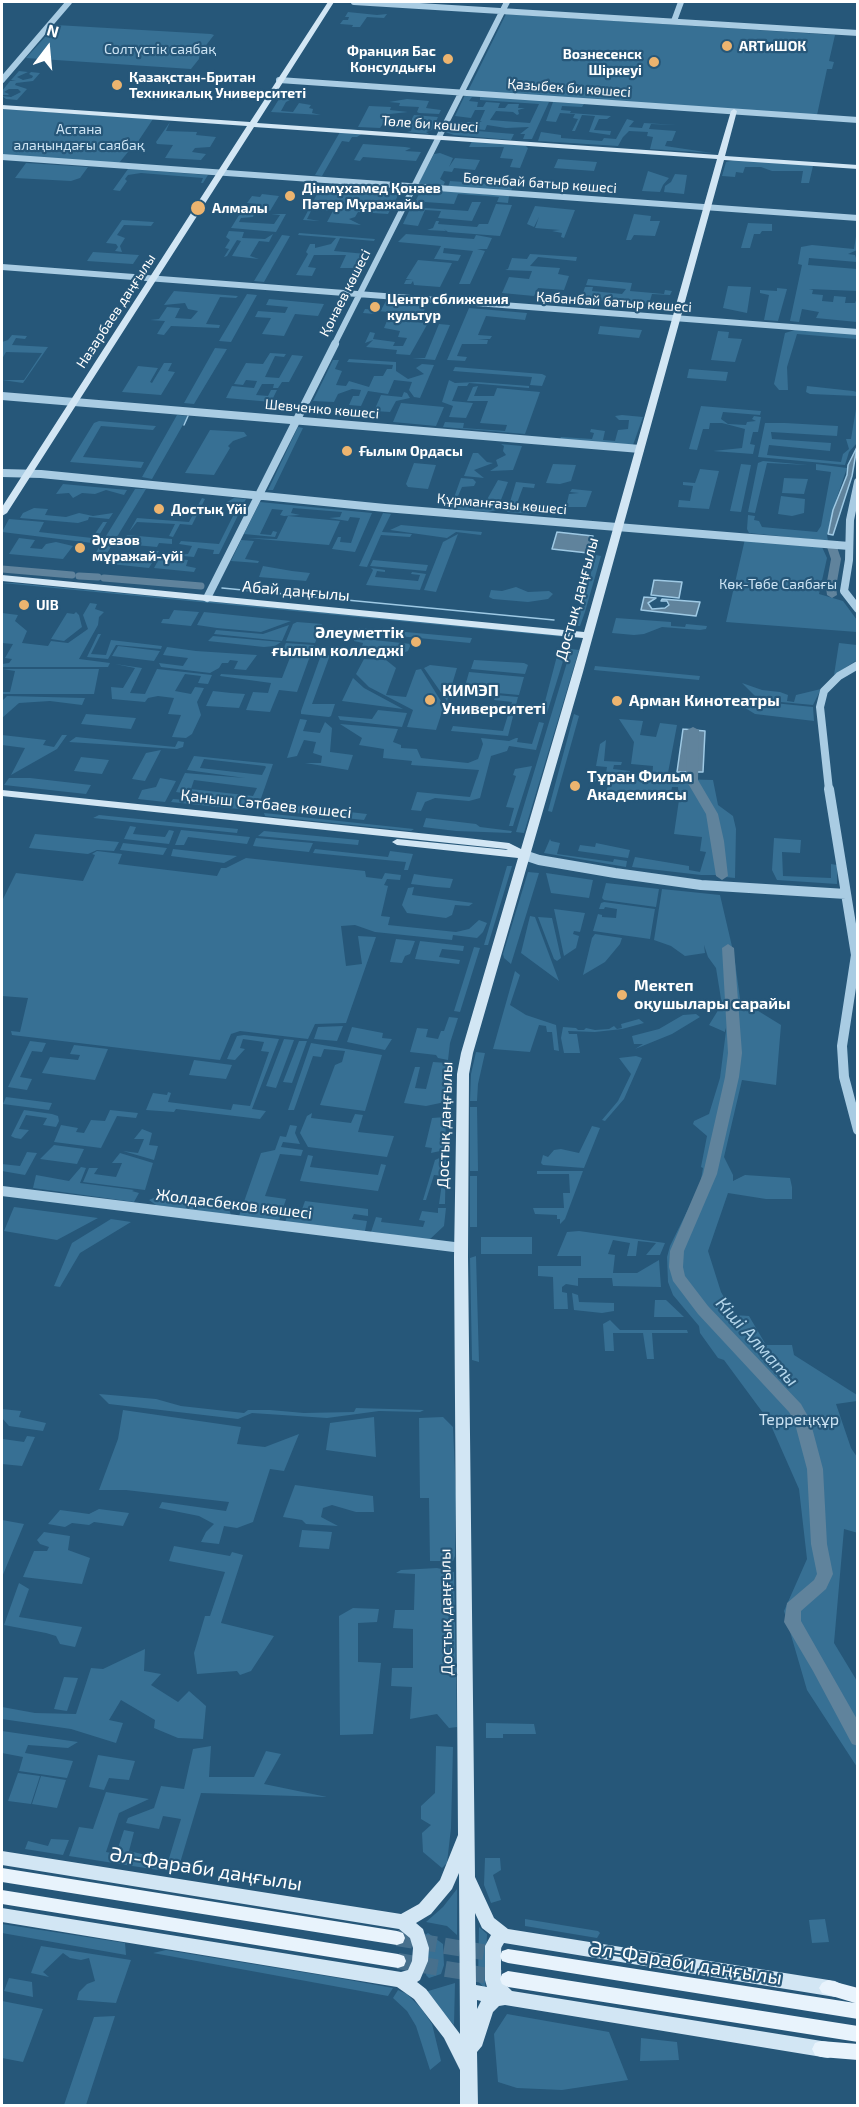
<!DOCTYPE html>
<html>
<head>
<meta charset="utf-8">
<style>
  body { margin:0 }
  #map { position:relative; width:859px; height:2107px; overflow:hidden; background:#265779; font-family:"Exo 2",sans-serif }
  canvas { display:block }
  .frame { position:absolute; inset:0; border:3px solid #fff; pointer-events:none }
  .north { position:absolute; left:18px; top:18px; width:60px; height:60px; -webkit-text-stroke:4px #265779; paint-order:stroke; rotate:16deg; font-size:16px; font-weight:700; line-height:24px; text-align:center; color:#fff }
  .north::after { content:''; display:block; margin:auto; width:21px; height:27px; background:#fff; clip-path:polygon(50% 0,100% 100%,50% 72%,0 100%) }
</style>
</head>
<body>
<div id="map">
<canvas width="859" height="2107"></canvas>
<div class="frame"></div>
<div class="north">N</div>
</div>
<script>
const ctx = document.querySelector('canvas').getContext('2d');
ctx.lineJoin = 'round';
function fillPath(path, color) { ctx.fillStyle = color; ctx.fill(path, 'evenodd'); }
const poly = rows => new Path2D(rows.map(r => 'M' + r).join(''));
function trace(path, color, width, dash) { ctx.strokeStyle = color; ctx.lineWidth = width; ctx.lineCap = dash ? 'butt' : 'round'; ctx.setLineDash(dash || []); ctx.stroke(path); }
function drawText(font, color, halo, rows, align = 'center') {
  ctx.font = font + ' "Exo 2",sans-serif'; ctx.lineWidth = 4.5; ctx.setLineDash([]); ctx.textBaseline = 'middle'; ctx.strokeStyle = halo; ctx.fillStyle = color; for (const [text, x, y, turn = 0] of rows) {
    ctx.save(); ctx.translate(x, y); ctx.rotate((+turn || 0) * Math.PI / 180); ctx.textAlign = isNaN(turn) ? turn : align; if (halo) ctx.strokeText(text, 0, 0); ctx.fillText(text, 0, 0); ctx.restore();
  }
}
fillPath(poly([
  [348,12,377,15,387,14,384,18,367,17,360,27,352,27,353,25,340,24,343,20,348,20,349,17,345,17],
  [506,14,835,35,829,61,834,62,832,69,827,69,817,115,468,91],
  [56,25,211,34,214,35,200,53,199,59,191,69,26,58],
  [19,71,28,72,17,77,23,80,32,78,33,76,29,74,31,72,40,73,33,81,16,83,15,85,27,89,17,100,6,99,2,96,11,97,21,92,18,89,9,89,4,92,9,94,8,95,2,95,2,91,10,81,16,81,11,80],
  [284,91,292,91,287,99,290,100,286,102,281,111,293,112,299,103,311,105,309,108,313,109,312,113,321,115,271,112],
  [465,95,534,99,549,102,532,139,523,139,525,134,520,134,529,127,506,128,487,125,485,130,474,129,476,124,468,124,465,130,514,134,511,140,454,135,445,132,451,122,482,122,480,121,485,110,475,110,471,118,455,116],
  [472,97,480,97,480,100,539,104,530,123,490,120,496,111,513,112,517,115,519,114,518,110,525,108,518,108,519,104,508,104,505,108,498,108,500,103,486,102,483,107,477,107,478,102,469,101],
  [407,99,429,101,426,108,441,110,439,114,419,113,417,112,419,107,399,106,400,103,389,102],
  [553,102,584,104,582,107,562,106,561,110,571,111,570,113,611,116,607,119,599,119,594,130,611,131,610,135,589,132,595,116,582,115,575,131,572,131,578,119,573,118,575,114,560,113,556,122,546,121],
  [369,106,391,107,390,110,408,112,390,114,380,128,358,127],
  [2,109,153,119,139,140,139,143,132,147,119,163,2,155],
  [414,115,438,117,432,130,426,132,429,134,407,132,411,131,412,128,407,128],
  [627,119,634,121,629,127,642,128,644,123,677,125,651,124,649,129,676,131,672,141,667,141,665,146,712,153,650,149,653,137,647,136,648,132,629,131,623,137,618,146,538,141,541,132,561,135,561,138,602,141,604,138,616,139],
  [170,122,166,131,197,132,196,135,216,137,210,147,195,148,192,152,206,154,201,160,165,158,173,145,157,144,156,142],
  [340,132,363,133,357,137,352,137,349,142,342,141,322,176,315,175],
  [472,141,525,145,528,148,520,168,510,167,513,159,500,158,504,147,469,147],
  [363,144,405,147,411,148,405,151,421,152,416,161,363,157,360,161,354,160],
  [440,153,453,158,449,167,455,158,480,160,475,170,454,168,452,172,444,171,440,179,445,182,443,186,418,184,434,154],
  [558,159,597,162,594,171,554,168],
  [739,159,812,164,813,166,809,183,801,183,803,171,772,171,761,167,745,167,743,173,736,172,735,177,722,176,726,162],
  [26,163,88,167,80,178,71,181,15,178],
  [128,169,208,175,203,183,201,183,203,178,141,173,128,175,125,179,127,181,120,191,113,190],
  [648,171,669,178,663,185,660,192,642,191],
  [675,174,687,175,684,194,664,192,665,186,671,182],
  [507,178,516,179,511,191,448,187,450,181,504,185],
  [322,185,401,190,388,214,358,212,355,217,349,219,361,225,327,222,333,211,312,209,307,219,320,221,303,220],
  [421,190,458,192,509,196,508,203,497,202,499,197,458,194,454,204,425,202,423,206,413,206],
  [262,194,279,196,270,211,254,209,256,204,247,203,252,196,260,197],
  [472,202,481,202,472,221,438,218,441,211,425,210,418,226,403,224,411,207,468,211],
  [496,204,512,205,500,236,448,232,444,229,446,231,427,230,433,228,436,221,439,221,438,224,477,227,479,224,488,224],
  [535,206,575,210,564,238,561,237,562,233,552,231,560,230,535,228,539,217,534,227,527,224],
  [244,207,246,207,245,210,255,212,253,217,241,218,239,222,274,224,280,215,271,214,286,214,276,232,231,228],
  [634,214,651,216,650,221,660,221,655,236,634,235,631,240,626,240],
  [122,220,154,222,151,226,124,225,117,235,125,238,120,246,122,252,115,251,118,247,116,244,106,243],
  [748,223,772,224,772,231,762,231,760,234,754,234,750,248,741,248],
  [857,230,857,250,848,254,855,255,856,258,857,254,857,262,809,258,808,265,857,269,857,291,809,289,813,290,812,294,823,295,822,301,833,302,834,296,846,297,845,303,855,303,857,298,857,322,816,318,819,312,802,309,799,322,790,321,802,265,798,264,801,247,812,245,854,249],
  [229,231,244,232,242,238,265,239,273,234,269,242,259,241,250,256,259,259,232,256,241,241,237,240,227,256,224,257,229,249,225,248,230,240,226,237],
  [299,233,375,239,374,241,340,238,334,251,366,254,359,268,340,268,346,255,314,255,308,267,316,268,312,276,296,275,308,254,306,252,310,244,315,244,315,248,331,244,336,238,298,235],
  [406,234,474,239,476,235,492,238,487,249,477,249,485,251,470,284,451,284,459,284,473,251,444,248,443,253,461,255,458,261,436,259,434,259,441,246,398,242],
  [282,235,290,236,264,282,254,281],
  [93,252,139,255,133,264,87,261],
  [530,254,577,257,576,261,538,257,530,266,560,268,558,274,569,276,564,290,538,288,534,296,502,293,509,277,529,279,532,271,505,270,508,269,512,258,527,259],
  [418,260,452,263,440,287,414,285,413,281,411,284,404,284,406,280,413,280,406,279],
  [588,279,632,283,630,291,664,294,665,290,672,291,670,295,652,294,649,304,581,299,585,287,593,287,592,291,622,294,626,289,586,285],
  [728,286,751,287,747,313,723,308],
  [777,288,787,289,778,321,764,320,769,295,760,293,760,290,777,291],
  [174,291,238,296,236,298,220,297,206,324,220,325,219,328,171,326,164,335,157,334,165,321,150,320,159,319,167,307,180,308,175,318,191,319,198,311,188,309,185,303,164,305],
  [247,294,257,295,231,342,219,341],
  [269,299,324,304,318,316,295,314,284,336,262,334,271,318,255,317,258,311,285,313,288,307,266,305],
  [386,301,427,304,422,315,377,311,375,314,363,313,365,309,381,310],
  [469,308,527,313,525,320,486,316,478,335,492,336,490,339,478,339,488,340,487,344,462,344,457,356,467,357,465,361,447,360],
  [389,316,398,316,396,321,428,323,410,355,396,354,397,350,366,347,373,340,365,343,370,332,375,333,373,339,395,342,393,346,403,346,407,338,398,337,400,331,384,328],
  [439,324,450,325,435,360,412,358,425,358],
  [600,326,642,330,639,338,598,334],
  [798,329,857,334,857,339,797,334,787,367,788,390,779,390,774,384,785,333],
  [718,331,729,332,728,338,742,339,735,362,711,360],
  [12,335,27,336,25,339,16,338,12,345,48,347,23,383,2,380,24,380,42,353,6,352,2,359,2,342,8,340],
  [215,348,227,349,194,404,184,403],
  [270,353,286,354,284,357,275,356,265,377,279,378,292,355,303,356,289,382,282,382,278,388,273,388,274,384,262,384,256,395,268,396,271,390,277,390,271,402,226,398,232,386,254,388,257,381,246,380,243,385,234,384,246,363,263,364],
  [349,359,396,362,396,371,408,379,424,374,416,368,422,364,434,365,420,398,414,397,409,390,412,382,394,380,388,394,368,391,361,406,349,405,353,396,359,396,361,390,352,389,338,394,334,402,313,401,333,360,339,360,335,369,342,371,336,385,346,386,349,381,369,387,374,376,383,376,387,369,392,369,393,365,347,362],
  [164,363,172,363,168,371,175,372,161,395,122,392,138,366,158,368,150,382,152,383],
  [455,367,542,374,546,376,542,386,530,385,532,377,453,371],
  [689,369,728,372,726,381,687,378],
  [449,380,455,383,477,382,529,386,529,388,469,383,467,386,458,386,452,401,473,403,466,418,449,417,453,406,442,402],
  [478,386,474,396,494,396,497,388,540,392,525,434,443,427,445,422,464,423,463,428,505,431,507,425,480,423,488,401,467,401,473,387],
  [807,386,853,391,857,392,857,396,810,394,806,392],
  [404,392,407,393,410,398,396,401,390,412,374,411,381,395,402,397],
  [401,403,444,407,436,426,393,422],
  [857,403,857,443,849,452,845,465,758,457,765,423,785,423,838,426,837,436,771,432,772,439,831,443,830,451,769,445,767,455,841,462,843,454,849,449,846,439,851,439],
  [701,406,761,411,760,415,723,412,721,419,728,424,746,425,747,422,756,421,752,419,754,416,761,417,758,432,753,432,750,444,755,445,753,454,713,451,742,448,745,429,722,423,710,423,709,429,703,429,697,450,689,449],
  [177,415,188,416,152,479,142,477],
  [622,415,643,417,633,445,559,441,561,437,592,439,594,433,590,432,591,429,605,431,603,440,615,441,618,430,628,429,629,420,619,420,615,416],
  [99,421,156,426,153,430,101,426,83,457,144,462,141,468,70,462,94,423],
  [298,427,303,428,273,490,268,490],
  [210,430,244,432,247,436,233,441,228,446,230,448,214,475,185,473],
  [501,444,522,446,513,470,490,471,498,466,496,460,506,455,503,451,504,446],
  [473,453,478,453,487,462,493,463,474,470,484,478,464,476],
  [763,461,808,465,767,463,755,513,748,512,758,463],
  [414,463,436,465,428,489,408,487,406,484],
  [553,464,576,465,571,481,560,484,546,483],
  [741,464,751,465,741,512,730,511],
  [816,464,847,468,833,509,827,535,828,541,749,533,747,529,748,515,755,516,754,520,759,521,762,527,817,532,821,526,831,472,816,470],
  [700,469,719,471,709,509,678,507,679,500,690,501,693,486,683,485,683,482,695,483],
  [461,478,473,479,476,482,474,486,462,487,455,503,485,503,498,480,508,482,497,510,488,512,450,509],
  [784,478,808,479,804,494,782,493],
  [516,482,535,484,534,488,523,487,516,506,528,508,527,513,557,516,507,512],
  [63,484,127,490,124,495,106,490,95,494,82,493,73,498,69,493,56,494],
  [135,489,146,489,106,555,95,554],
  [572,489,592,491,586,507,566,507,569,494,579,493,570,492],
  [781,496,805,499,804,513,792,516,778,514],
  [202,498,205,499,192,525,180,524,173,537,169,536,175,524,137,522,129,532,137,518,189,522],
  [234,498,246,499,219,554,213,554,214,550,198,548,194,557,173,555,188,554,192,546,179,544,181,541,219,544,239,504,227,502],
  [260,502,372,513,355,552,332,549,338,537,341,537,340,542,351,543,360,518,350,517,348,521,329,518,340,517,342,512,293,508,291,513,300,515,284,516,280,515,283,510,272,509,260,534,271,535,273,531,277,532,275,537,244,534],
  [34,508,48,509,45,515,66,517,79,513,93,516,113,513,109,519,89,517,88,520,78,523,20,518,23,513],
  [383,513,391,514,382,532,412,534,410,537,381,535,367,567,359,566],
  [288,516,340,521,329,545,247,538,277,539],
  [9,519,44,522,39,532,92,538,103,522,107,522,95,542,92,543,2,532],
  [401,525,423,527,482,532,481,535,456,532,447,538,390,530],
  [458,534,436,592,424,590,443,542],
  [127,535,172,539,172,544,159,543,157,547,123,544],
  [19,538,35,540,30,548,42,549,46,544,56,542,73,546,63,559,9,554],
  [745,539,822,547,827,558,819,594,843,601,857,620,857,632,726,622],
  [241,540,254,541,245,559,259,561,258,563,231,561],
  [155,551,159,551,149,568,111,564,118,553,152,556],
  [596,555,601,556,585,612,580,626,576,626],
  [160,557,188,560,186,566,196,568,194,572,154,568],
  [373,560,428,565,426,571,370,566],
  [263,566,292,571,310,573,306,581,259,577],
  [371,568,385,570,385,572,377,571,375,577,418,581,420,575,411,574,412,572,426,574,420,590,366,585,373,570],
  [2,583,13,583,566,635,565,637],
  [516,587,528,592,549,591,553,594,548,599,528,602,493,599,489,597,491,590,502,591],
  [90,603,97,604,95,609,104,612,99,617,98,625,79,659,110,663,108,667,2,667,2,664,9,663,12,659,5,658,13,644,2,643,2,613,18,615,15,621,27,631,22,643,48,646,51,641,68,643,88,629,83,615],
  [174,610,199,612,191,626,161,623,163,619,169,619],
  [76,612,79,615,82,627,64,641,51,639,67,613,74,614],
  [204,612,291,621,261,632,217,628,197,625],
  [616,618,671,622,671,626,685,627,686,624,707,626,706,629,700,630,662,627,644,634,634,635,612,633],
  [297,622,322,624,315,643,286,641,293,624],
  [289,625,282,641,214,634,216,630,263,634],
  [359,628,361,628,472,638,470,643,357,632],
  [98,634,101,634,91,654,106,655,111,640,162,646,161,649,116,645,108,659,87,657],
  [213,636,281,642,275,646,264,647,208,641],
  [355,638,411,644,408,651,394,656,360,654,363,643,354,641],
  [286,643,314,645,297,692,279,690,270,712,246,710,253,692,268,693,271,683,220,676,221,674,282,678,293,650,283,649],
  [839,643,857,645,857,660,834,675],
  [118,646,160,651,154,661,112,656],
  [167,647,196,651,257,655,246,670,234,669,238,661,230,660,228,663,222,663,219,668,210,673,161,667,159,663,183,666,188,658,163,655],
  [571,649,579,650,524,833,516,832],
  [558,652,564,658,547,713,542,713],
  [321,655,330,655,312,704,335,704,331,716,329,717,301,714,301,711],
  [364,659,386,660,396,668,386,695,406,697,416,670,421,669,444,706,436,730,407,727,413,710,369,687,356,674],
  [474,660,524,663,528,665,525,674,471,669],
  [115,664,142,668,130,693,145,694,157,669,212,675,208,684,198,683,201,676,185,674,175,691,191,694,195,687,204,688,197,702,201,715,192,734,186,738,172,737,181,715,168,714,174,698,158,696,148,698,145,702,112,699,111,687,123,688,135,668],
  [430,665,457,668,447,701,424,668],
  [595,666,700,676,699,680,594,670],
  [15,669,99,669,94,694,2,694,2,692,10,692,15,671,2,669],
  [469,672,524,677,519,695,464,690],
  [353,678,364,688,403,709,342,701],
  [742,683,762,690,780,692,788,695,787,701,794,702,796,695,821,689,813,705,759,700],
  [213,691,231,693,245,694,239,708,206,706],
  [496,695,518,697,508,736,451,731,453,726,503,731,512,702,494,700],
  [7,696,85,698,82,705,50,701,19,703,2,718,2,701],
  [754,701,813,707,814,721,755,714,742,706],
  [378,710,407,713,402,727,340,720,338,716,372,719],
  [86,714,136,718,131,729,81,724],
  [574,714,579,716,552,812,548,811],
  [300,719,307,720,303,731,320,733,325,722,332,728,330,752,353,755,348,770,305,763,321,763,322,756,313,753,316,742,304,740,297,756,287,758],
  [619,719,643,721,640,735,656,737,660,723,677,725,668,773,677,779,713,780,718,805,733,816,736,829,735,878,725,877,725,875,701,875,632,867,635,857,689,866,689,870,700,872,706,852,700,851,702,837,674,834,679,800,678,787,672,787,670,797,606,791,608,785,594,781,595,773,606,773,607,767,596,766,600,744,606,740,604,761,622,762,621,765,614,765,613,769,630,771,629,775,652,779,653,766,631,764,634,742],
  [539,722,544,723,536,750,509,746,507,751,491,756,480,798,469,801,435,798,425,802,421,811,411,810,417,792,470,797,479,770,411,765,412,761,383,758,384,749,359,745,362,738,340,724,398,729,393,742,401,745,401,748,417,749,421,758,468,763,478,759,483,744,481,738,509,741,516,738,518,738,517,742,532,744],
  [2,735,46,740,43,745,54,747,62,735,67,735,57,749,11,775,25,748,2,745],
  [76,737,175,747,178,741,184,742,183,747,177,749,69,742],
  [161,750,145,781,132,779,146,753],
  [194,756,273,764,258,807,248,810,171,802,173,799,185,800,189,794,176,792,185,773,245,778,187,770],
  [204,759,265,766,266,767,262,775,200,768],
  [194,780,257,788,253,796,191,789],
  [81,757,109,760,102,774,74,771],
  [532,766,513,826,509,826,514,808,506,807,516,776,513,775,515,769],
  [9,778,30,778,91,785,86,794,4,785],
  [160,778,176,781,165,802,138,799,142,790,156,787],
  [270,803,367,814,364,820,267,810],
  [264,813,414,829,411,831,265,816],
  [99,815,238,829,237,833,93,818],
  [426,818,476,824,480,827,512,831,511,833,456,831,423,827],
  [130,826,136,827,133,834,165,837,169,830,174,831,169,844,124,839],
  [181,830,250,837,247,844,188,837,184,845,175,845],
  [264,831,359,840,358,845,258,836],
  [35,834,67,837,119,842,114,851,97,850,88,854,29,848],
  [256,838,313,843,309,852,253,846],
  [774,838,801,840,800,853,782,852,783,876,831,878,831,864,837,865,837,884,777,880,772,870],
  [550,839,551,841,560,843,557,854,613,862,614,859,627,861,626,867,544,853],
  [123,843,167,848,163,855,120,850],
  [596,843,630,850,628,858,578,851,580,845,595,847],
  [173,849,227,855,237,856,224,863,171,856],
  [315,849,388,857,390,851,413,854,408,870,404,870,406,862,313,853],
  [97,851,122,854,118,864,217,876,221,868,226,868,246,858,365,871,366,877,382,879,385,873,401,875,400,880,387,879,384,885,388,886,381,916,390,917,388,925,456,932,469,929,479,920,487,923,483,932,477,938,453,935,452,940,375,932,355,925,341,926,346,966,362,964,358,936,376,937,346,1023,315,1024,308,1039,240,1031,231,1034,220,1060,12,1035,11,1031,20,1032,28,998,2,996,2,901,16,873,83,881,95,855,92,854],
  [507,866,512,866,488,945,484,945],
  [528,872,539,873,511,964,504,958,503,954],
  [546,873,593,880,589,898,551,893],
  [414,874,427,876,453,879,450,888,436,887,411,884],
  [606,883,659,889,656,907,604,900,602,898],
  [414,887,412,895,473,903,469,906,455,905,452,915,446,918,407,913,402,905,408,888],
  [662,889,720,895,734,955,741,1006,755,1009,781,1025,776,1085,742,1080,724,1157,733,1175,733,1181,745,1175,790,1178,792,1187,792,1199,766,1199,728,1193,708,1251,721,1292,734,1315,749,1316,766,1345,792,1345,794,1355,857,1395,857,1401,836,1404,851,1448,857,1457,858,1533,844,1529,834,1643,857,1681,857,1767,807,1690,784,1611,807,1559,799,1489,769,1421,724,1360,718,1358,700,1333,699,1326,673,1295,668,1282,667,1257,670,1246,700,1185,703,1168,701,1167,707,1136,693,1124,694,1121,709,1114,720,1078,726,1031,725,1028,725,1032,709,1025,717,1012,721,999,716,968,708,957,704,945,705,953,685,956,671,946,654,940],
  [604,902,655,909,650,939,593,931,598,914,602,915,602,917,616,918,617,909,605,907,604,909,599,909,601,903],
  [554,909,585,913,580,932,574,931,573,934,579,936,576,948,564,956],
  [530,916,535,917,559,981,521,953],
  [538,917,552,918,561,958,557,961,554,959],
  [595,934,622,938,620,944,605,962,583,975,592,938],
  [396,939,415,941,410,954,405,956,402,963,390,962],
  [420,941,464,946,463,951,442,949,439,957,460,960,459,964,415,959],
  [474,947,480,948,460,1012,454,1011],
  [515,971,520,975,510,1005,526,1015,556,1025,559,1051,554,1050,552,1032,547,1032,546,1026,539,1025,530,1052,493,1049],
  [696,1014,700,1017,672,1034,635,1049,643,1044,634,1044,632,1036,659,1029,683,1015],
  [449,1017,458,1018,450,1043,448,1060,438,1058,436,1055,410,1052,417,1028,428,1029,426,1037,438,1039,441,1031,444,1031],
  [639,1019,644,1023,622,1029,595,1032,568,1031,569,1034,577,1034,580,1053,564,1053,561,1038,563,1027,576,1028,578,1030,584,1030,586,1028,595,1030,609,1029,614,1026,617,1029,622,1028,621,1024],
  [343,1026,337,1041,314,1039,318,1027],
  [352,1027,383,1033,382,1038,392,1039,385,1050,347,1042],
  [244,1035,279,1039,252,1109,266,1111,260,1119,176,1109,174,1112,146,1110,153,1093,167,1095,168,1092,171,1093,168,1102,231,1110,233,1104,250,1106,269,1052,261,1051,264,1042,243,1039,240,1048,245,1049,235,1060,227,1059,237,1036],
  [284,1039,294,1040,276,1088,266,1086],
  [30,1041,46,1043,42,1052,32,1051,20,1077,32,1079,27,1090,8,1087],
  [299,1041,307,1041,292,1083,283,1082],
  [311,1043,382,1055,365,1111,320,1105,335,1065,342,1062,345,1051,324,1049,321,1057,313,1056,294,1110,288,1110],
  [74,1045,108,1049,95,1080,42,1073,50,1057,78,1060,80,1055,70,1054],
  [476,1052,485,1053,478,1084,477,1101,470,1101,471,1074],
  [636,1056,642,1058,624,1099,605,1121,602,1120,618,1101,631,1074,619,1058],
  [194,1060,232,1065,226,1079,189,1075],
  [433,1062,447,1063,445,1102,426,1106,404,1103,415,1067,420,1067,415,1088,426,1089],
  [6,1097,52,1103,49,1110,3,1104],
  [470,1107,477,1107,478,1171,470,1171],
  [24,1110,52,1114,58,1116,59,1121,56,1127,43,1125,47,1118,26,1115,19,1129,29,1130,21,1139,15,1138,11,1136],
  [110,1110,138,1113,136,1118,117,1116,101,1148,54,1142,61,1125,78,1128,76,1132,84,1133,91,1120,105,1121],
  [312,1113,311,1118,351,1123,355,1114,363,1115,358,1132,394,1136,387,1157,308,1147,300,1133,307,1116],
  [446,1117,445,1150,431,1153,432,1148,425,1147,432,1118],
  [290,1125,297,1126,295,1133,300,1144,283,1142,281,1147,303,1150,301,1156,280,1154,265,1196,286,1199,279,1221,239,1216,261,1153,275,1150,280,1136,286,1137],
  [592,1126,600,1128,584,1168,543,1165,541,1163,543,1155,548,1157,554,1150,561,1149,579,1153],
  [142,1129,152,1133,149,1145,158,1146,154,1160,123,1151,138,1153,144,1139,134,1139],
  [54,1145,84,1149,77,1164,40,1159],
  [27,1152,37,1153,25,1175,2,1171,2,1164,20,1166],
  [120,1153,153,1163,145,1190,83,1182,89,1168,98,1168,94,1174,116,1177,122,1163,112,1163],
  [308,1155,313,1156,310,1167,378,1175,381,1164,386,1165,378,1191,300,1181],
  [446,1155,445,1204,439,1204,443,1176,434,1175,426,1200,423,1200,435,1160],
  [81,1167,86,1168,80,1183,134,1190,132,1191,139,1193,134,1202,33,1188,36,1175,69,1181],
  [537,1171,583,1171,565,1219,560,1224,560,1219,557,1219,557,1215,535,1214,533,1208,564,1208,563,1193,570,1193,569,1174,537,1174],
  [470,1176,477,1176,477,1227,470,1227],
  [156,1197,228,1206,231,1215,156,1205,149,1200],
  [305,1201,368,1209,368,1216,354,1214,352,1219,367,1221,365,1231,285,1222,288,1214,300,1215],
  [14,1207,98,1218,57,1240,4,1231],
  [438,1208,446,1208,444,1226,429,1240,371,1232,376,1217,382,1218,381,1222,423,1227,425,1221,419,1220,422,1211,438,1213],
  [111,1219,131,1222,80,1253,60,1287,54,1286,72,1243],
  [579,1231,665,1243,660,1255,646,1255,656,1243,638,1241,636,1256,627,1256,630,1243,613,1240,608,1254,615,1255,613,1273,637,1273,659,1260,661,1287,613,1286,612,1278,578,1278,578,1286,566,1284,562,1287,562,1292,567,1293,568,1309,554,1309,553,1277,538,1276,538,1266,581,1266,581,1256,557,1256,567,1232],
  [532,1237,532,1254,481,1254,481,1237],
  [476,1256,479,1362,472,1360,470,1258],
  [572,1293,578,1295,579,1302,614,1303,614,1311,602,1313,574,1310],
  [655,1300,666,1300,684,1317,654,1317],
  [610,1320,620,1330,687,1330,688,1333,652,1333,654,1359,647,1359,643,1333,613,1333,614,1351,605,1351,603,1324],
  [99,1394,156,1399,181,1406,244,1413,248,1410,270,1410,304,1413,354,1412,356,1408,424,1410,420,1412,379,1411,327,1418,252,1413,238,1419,109,1404],
  [2,1409,21,1411,19,1417,46,1423,43,1431,9,1426,2,1418],
  [123,1410,241,1427,237,1444,265,1447,299,1434,284,1471,270,1469,253,1522,237,1528,224,1526,219,1544,201,1542,206,1532,214,1524,199,1516,159,1508,162,1502,226,1511,229,1502,126,1490,99,1490,118,1439],
  [374,1417,376,1457,326,1450,330,1423],
  [443,1417,453,1427,456,1495,455,1556,453,1561,430,1561,429,1498,420,1498,419,1418],
  [27,1436,35,1437,22,1466,2,1464,3,1439,24,1442],
  [295,1485,373,1496,374,1512,356,1512,332,1505,323,1508,321,1517,338,1526,306,1524,302,1520,283,1517],
  [99,1509,129,1513,123,1526,94,1522,89,1525,72,1523,65,1527,48,1524,60,1510,89,1514],
  [2,1520,24,1524,2,1577],
  [302,1530,332,1532,329,1549,299,1547],
  [44,1532,70,1536,68,1550,90,1558,82,1584,23,1577,34,1551,47,1551,49,1547,40,1544,37,1540],
  [174,1546,230,1556,232,1552,243,1555,221,1623,274,1636,251,1671,240,1675,237,1671,197,1674,194,1653,205,1616,210,1616,225,1572,169,1561],
  [437,1568,454,1572,457,1727,449,1728,437,1714,410,1719,412,1687,391,1686,392,1668,413,1668,413,1629,393,1628,395,1610,414,1610,415,1574,396,1573,401,1570],
  [19,1583,29,1589,19,1617,82,1627,75,1647,60,1644,56,1636,46,1633,4,1625],
  [353,1608,379,1609,377,1622,358,1623,358,1662,381,1663,373,1734,340,1735,339,1616],
  [145,1649,144,1671,161,1674,151,1685,178,1702,189,1691,206,1706,203,1739,178,1738,154,1728,155,1720,121,1700,109,1720,123,1723,116,1743,71,1729,2,1719,2,1707,35,1713,76,1714,91,1668,103,1669],
  [64,1677,78,1678,67,1711,54,1709],
  [486,1723,534,1724,536,1734,503,1734,503,1738,486,1738],
  [2,1731,78,1742,68,1748,28,1745,25,1753,73,1761,67,1778,19,1771,23,1757,2,1753],
  [211,1746,209,1777,254,1777,266,1751,281,1754,264,1784,327,1797,201,1793,177,1873,69,1856,79,1827,93,1829,106,1792,149,1799,119,1813,106,1852,116,1854,124,1830,134,1832,129,1851,146,1855,144,1863,167,1865,181,1819,163,1816,159,1829,126,1823,128,1818,154,1808,161,1786,184,1789,193,1749],
  [436,1746,453,1747,451,1828,447,1863,442,1868,423,1852,422,1833,431,1825,421,1819,421,1806,435,1793],
  [98,1755,135,1761,129,1780,109,1778,104,1790,89,1787],
  [18,1773,40,1776,31,1804,8,1801],
  [41,1776,66,1780,57,1808,32,1804],
  [51,1839,69,1840,63,1855,25,1849,28,1841,48,1846],
  [485,1858,500,1858,501,1870,493,1875,501,1900,491,1903,484,1885],
  [457,1889,457,1935,447,1926,426,1922,443,1907],
  [525,1919,598,1931,600,1933,597,1938,525,1926],
  [825,1919,829,1942,812,1943,809,1920],
  [2,1924,125,1943,126,1955,2,1933],
  [479,1927,487,1934,485,1989,478,1981],
  [428,1933,443,1944,444,1965,441,1974,429,1978,426,1975,428,1961,425,1935],
  [41,1946,131,1960,116,2003,77,2000,79,1992,87,1984,95,1981,89,1958,81,1960,70,1958,63,1953,43,1972,49,1977,31,1973],
  [166,1950,338,1978,393,1988,388,1996,153,1953],
  [9,1978,32,1982,33,1997,4,1991],
  [455,1983,454,2025,425,1992],
  [398,1990,407,1994,421,2008,432,2024,441,2061,430,2070,416,2026,407,2011,393,1998],
  [2,2001,43,2009,23,2062,2,2058],
  [507,2014,609,2032,628,2080,562,2090,517,2088,498,2082,494,2034],
  [115,2016,86,2105,64,2105,94,2017],
  [641,2038,677,2042,679,2060,640,2061]
]), '#377094');
const water = poly([
  [857,447,852,476,833,535,828,534,833,510,847,475,848,465,857,447],
  [557,532,593,536,588,553,552,549,557,532],
  [654,580,682,582,679,598,651,595,654,580],
  [644,597,656,598,648,603,652,609,665,608,669,605,667,601,661,601,662,599,700,602,696,616,641,610,644,597],
  [683,729,705,731,703,772,677,772,683,729]
]);
fillPath(water, '#60839c');
trace(water, '#9ec9e4', 1.5);
trace(poly([
  [184,425,188,416],
  [222,588,554,620]
]), '#9ec9e4', 1.5);
trace(poly([
  [2,569,72,575],
  [79,576,98,577],
  [104,578,201,586]
]), '#60839c', 7);
fillPath(poly([
  [832,544,837,547,841,559,836,587,837,595,832,598,827,595,826,587,831,559,827,547,832,544],
  [693,727,699,730,698,780,718,814,724,841,728,876,722,880,716,876,706,814,686,780,687,730,693,727],
  [728,944,734,948,742,1053,739,1077,717,1174,684,1251,683,1267,685,1276,708,1306,801,1404,810,1420,823,1469,827,1544,833,1574,826,1589,801,1611,801,1621,858,1721,858,1746,852,1744,813,1671,784,1622,787,1603,814,1580,817,1574,811,1544,807,1469,794,1420,789,1412,698,1314,673,1281,669,1267,670,1251,703,1174,725,1077,728,1053,722,948,728,944]
]), '#60839c');
trace(poly([
  [397,1938,501,1955],
  [398,1961,501,1978]
]), '#47708d', 16, [16, 8]);
trace(poly([
  [354,2,858,33],
  [674,21,681,2],
  [2,80,69,2],
  [279,80,858,120],
  [2,157,858,218],
  [2,267,858,332],
  [334,345,507,2]
]), '#a9cce3', 6);
trace(poly([
  [2,396,640,449],
  [2,473,41,474,385,508,849,546],
  [858,482,850,520,849,560,844,591,858,609],
  [207,598,335,344],
  [829,790,820,707,824,691,839,676,858,665]
]), '#a9cce3', 8);
trace(poly([
  [829,789,856,955,842,1046,844,1077,858,1130],
  [524,855,539,860,615,873,701,885,846,894],
  [2,1191,462,1248]
]), '#a9cce3', 10);
fillPath(poly([
  [328,2,334,2,257,123,718,155,731,111,734,109,737,111,725,156,858,165,858,169,724,160,583,672,473,1053,469,1074,468,1257,475,1877,494,1918,508,1929,835,1981,841,1984,844,1989,841,1994,835,1997,504,1943,501,1948,501,1980,512,1991,828,2042,834,2044,837,2050,834,2056,828,2058,505,2005,499,2006,493,2012,482,2046,477,2052,478,2106,460,2106,460,2070,444,2038,414,1999,397,1987,2,1922,2,1908,401,1972,408,1970,412,1961,413,1948,410,1938,399,1929,2,1865,2,1851,401,1914,419,1904,440,1880,458,1835,454,1257,457,1074,461,1053,518,858,397,845,392,842,397,839,508,850,506,849,2,796,2,790,467,838,509,843,521,849,583,638,2,581,2,575,584,632,717,159,254,127,7,513,2,516,2,507,247,126,2,109,2,105,250,122,328,2],
  [459,1873,460,2034,426,1989,417,1982,420,1980,428,1961,429,1948,423,1929,416,1923,431,1914,452,1889,459,1873],
  [475,1913,482,1928,491,1935,485,1946,485,1980,487,1987,476,1985,475,1913],
  [477,2000,481,2001,477,2009,477,2000]
]), '#d2e6f4');
fillPath(poly([
  [2,1868,397,1931,403,1933,405,1938,403,1943,397,1945,2,1882,2,1868],
  [2,1890,398,1954,404,1956,406,1961,404,1966,398,1968,2,1904,2,1890],
  [508,1949,855,2003,822,1993,819,1988,822,1983,828,1980,858,1988,858,2019,508,1963,502,1961,500,1956,502,1951,508,1949],
  [508,1971,858,2026,858,2042,508,1987,502,1984,500,1979,502,1974,508,1971],
  [821,2041,858,2044,858,2060,821,2057,815,2055,812,2049,815,2043,821,2041]
]), '#e8f3fc');
for (const [x, y, r, color] of [
  [727,46,6,"#ecb46f"],
  [448,59,6,"#ecb46f"],
  [654,62,6,"#ecb46f"],
  [117,85,6,"#ecb46f"],
  [290,196,6,"#ecb46f"],
  [198,208,8,"#ecb46f"],
  [375,307,6,"#ecb46f"],
  [347,451,6,"#ecb46f"],
  [159,509,6,"#ecb46f"],
  [80,548,6,"#ecb46f"],
  [24,605,6,"#ecb46f"],
  [416,642,6,"#ecb46f"],
  [430,700,6,"#ecb46f"],
  [617,701,6,"#ecb46f"],
  [575,786,6,"#ecb46f"],
  [622,995,6,"#ecb46f"]
]) { const dot = new Path2D(); dot.arc(x, y, r, 0, 2 * Math.PI); ctx.fillStyle = color; ctx.fill(dot); trace(dot, '#265779', 2); }
drawText('bold 14px', '#fff', '#265779', [
  ["ARTиШОК",739,46],
  ["Франция Бас",436,51,"right"],
  ["Консулдығы",436,67,"right"],
  ["Вознесенск",642,54,"right"],
  ["Шіркеуі",642,70,"right"],
  ["Қазақстан-Британ",129,77],
  ["Техникалық Университеті",129,93],
  ["Дінмұхамед Қонаев",302,188],
  ["Пәтер Мұражайы",302,204],
  ["Алмалы",212,208],
  ["Центр сближения",387,299],
  ["культур",387,315],
  ["Ғылым Ордасы",359,451],
  ["Достық Үйі",171,509],
  ["Әуезов",92,540],
  ["мұражай-үйі",92,556],
  ["UIB",36,605]
], 'left');
drawText('14px', '#cce3f3', '#265779', [
  ["Солтүстік саябақ",160,49],
  ["Астана",79,129],
  ["алаңындағы саябақ",79,145],
  ["Көк-Төбе Саябағы",778,584]
]);
drawText('14px', '#fff', '#265779', [
  ["Қазыбек би көшесі",569,88,4],
  ["Төле би көшесі",430,124,4],
  ["Бөгенбай батыр көшесі",540,183,4],
  ["Қонаев көшесі",345,293,-63],
  ["Қабанбай батыр көшесі",614,302,4],
  ["Назарбаев даңғылы",116,311,-57],
  ["Шевченко көшесі",322,409,5],
  ["Құрманғазы көшесі",502,504,5]
]);
drawText('16px', '#fff', '#265779', [
  ["Абай даңғылы",296,591,5],
  ["Достық даңғылы",577,599,-75],
  ["Қаныш Сәтбаев көшесі",266,804,6],
  ["Достық даңғылы",445,1125,-88],
  ["Жолдасбеков көшесі",234,1204,7],
  ["Достық даңғылы",446,1612,-91]
]);
drawText('bold 16px', '#fff', '#265779', [
  ["Әлеуметтік",404,633,"right"],
  ["ғылым колледжі",404,651,"right"],
  ["КИМЭП",442,691],
  ["Университеті",442,709],
  ["Арман Кинотеатры",629,701],
  ["Тұран Фильм",587,777],
  ["Академиясы",587,795],
  ["Мектеп",634,986],
  ["оқушылары сарайы",634,1004]
], 'left');
drawText('16px', '#cce3f3', '#265779', [
  ["Терреңқұр",799,1420]
]);
drawText('italic 18px', '#b4d6eb', '#265779', [
  ["Кіші Алматы",757,1342,48]
]);
drawText('20px', '#fff', '#265779', [
  ["Әл-Фараби даңғылы",206,1869,9],
  ["Әл-Фараби даңғылы",686,1963,9]
]);
</script>
</body>
</html>
